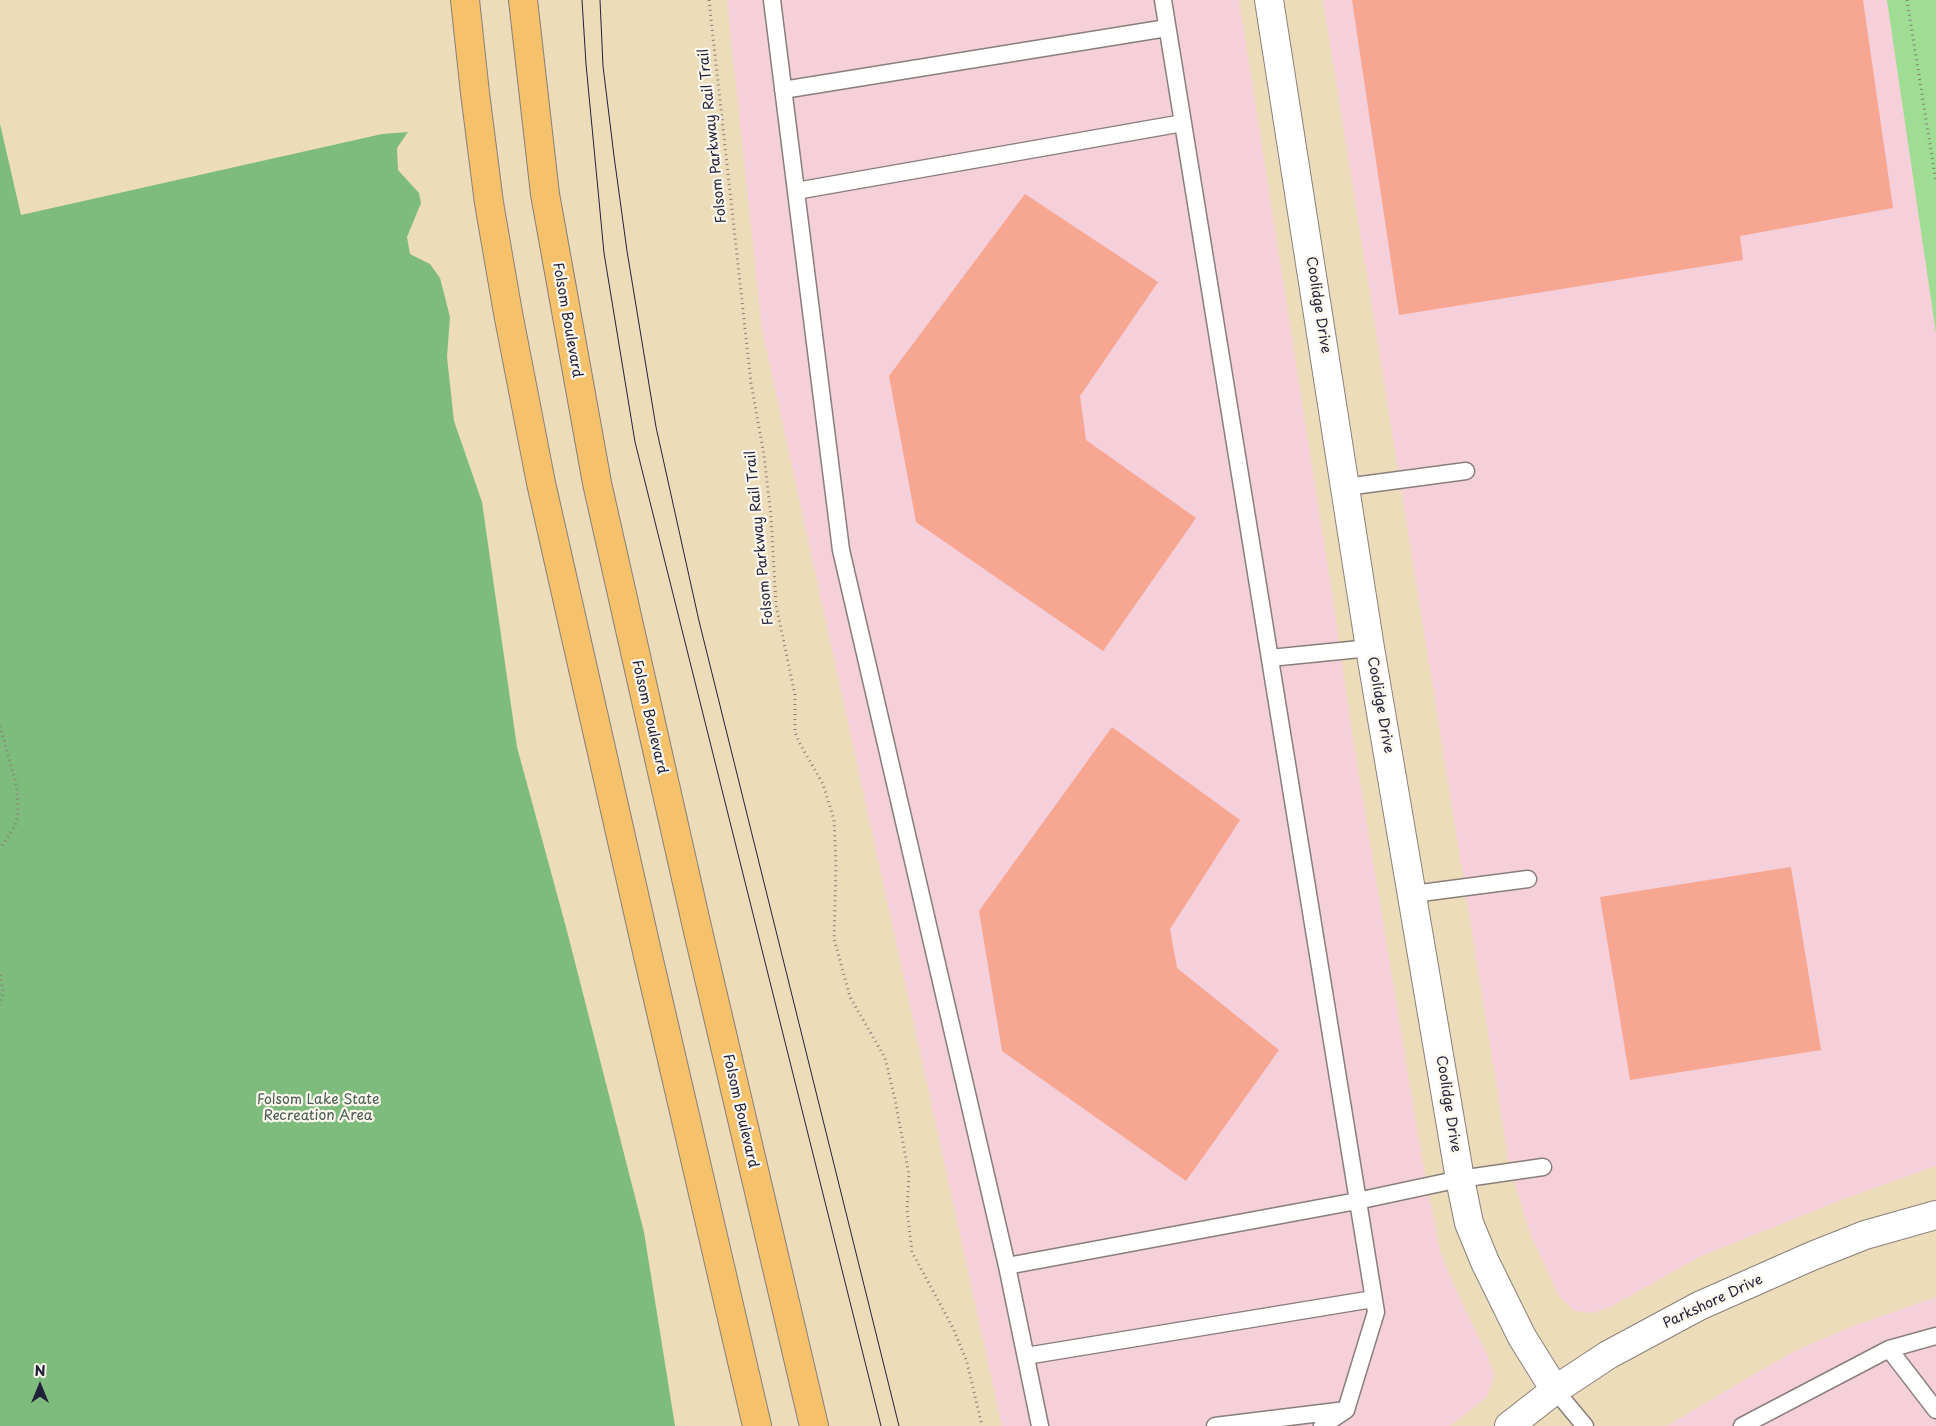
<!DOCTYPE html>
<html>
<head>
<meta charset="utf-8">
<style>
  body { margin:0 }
  #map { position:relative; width:1936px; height:1426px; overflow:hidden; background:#eddcb9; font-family:"Playpen Sans",sans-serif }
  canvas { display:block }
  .north { position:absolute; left:15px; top:1361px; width:50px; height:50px; -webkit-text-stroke:4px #fbf7ec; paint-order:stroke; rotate:0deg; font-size:14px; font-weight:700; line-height:20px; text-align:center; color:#22223b }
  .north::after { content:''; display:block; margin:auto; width:18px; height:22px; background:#22223b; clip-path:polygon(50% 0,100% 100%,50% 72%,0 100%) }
</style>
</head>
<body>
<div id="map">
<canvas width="1936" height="1426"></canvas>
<div class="north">N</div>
</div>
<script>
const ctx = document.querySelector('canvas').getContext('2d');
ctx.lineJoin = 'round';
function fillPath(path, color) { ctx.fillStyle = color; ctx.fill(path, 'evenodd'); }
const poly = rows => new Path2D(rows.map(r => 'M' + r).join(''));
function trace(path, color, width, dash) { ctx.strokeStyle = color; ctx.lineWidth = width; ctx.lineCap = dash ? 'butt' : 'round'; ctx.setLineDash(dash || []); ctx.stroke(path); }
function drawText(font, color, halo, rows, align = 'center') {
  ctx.font = font + ' "Playpen Sans",sans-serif'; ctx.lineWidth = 4.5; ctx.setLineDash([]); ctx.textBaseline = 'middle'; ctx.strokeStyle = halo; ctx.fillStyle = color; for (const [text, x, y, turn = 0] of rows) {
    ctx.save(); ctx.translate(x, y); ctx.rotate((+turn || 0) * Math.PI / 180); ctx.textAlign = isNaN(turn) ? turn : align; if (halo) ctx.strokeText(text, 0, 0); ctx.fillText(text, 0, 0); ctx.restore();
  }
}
fillPath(poly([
  [727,0,1239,0,1334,607,1351,727,1419,1142,1440,1252,1455,1288,1488,1357,1494,1375,1487,1397,1450,1426,1002,1426,762,329],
  [1323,0,1887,0,1936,333,1936,1166,1846,1198,1701,1256,1610,1307,1593,1313,1575,1311,1559,1296,1529,1231,1509,1163],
  [1936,1297,1936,1426,1667,1426,1744,1380,1795,1351,1848,1328]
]), '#f5cfda');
fillPath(poly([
  [1887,0,1936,0,1936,333]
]), '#9edd93');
fillPath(poly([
  [0,124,21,215,382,134,408,132,397,148,398,170,419,193,421,203,407,237,410,254,430,264,440,278,450,317,447,357,454,421,482,502,517,747,567,931,644,1232,675,1426,0,1426]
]), '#7ebc7d');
fillPath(poly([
  [1352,0,1863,0,1893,208,1740,236,1743,260,1399,315],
  [1025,194,1158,282,1080,396,1086,440,1196,518,1103,651,916,522,889,376],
  [1112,727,1240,820,1170,929,1177,968,1279,1050,1186,1181,1002,1051,979,911],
  [1791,867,1821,1050,1630,1080,1600,897]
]), '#f6a691');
const service = poly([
  [772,0,841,550,1007,1266],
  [1163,0,1376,1312,1346,1410],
  [783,90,1167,28],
  [796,191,1183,123],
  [1346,487,1466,471],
  [1270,658,1370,648],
  [1413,894,1528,879],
  [1936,1336,1889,1349,1936,1410],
  [1026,1356,1373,1299],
  [1555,1390,1585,1426],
  [1040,1426,1007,1266,1357,1201,1460,1179,1543,1167],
  [1215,1426,1346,1410,1322,1426],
  [1742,1426,1889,1349]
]);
const minor = poly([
  [1269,0,1370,648,1460,1179,1469,1223,1485,1262,1522,1337,1555,1390],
  [1509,1426,1555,1390,1608,1355,1699,1306,1812,1256,1865,1235,1936,1215]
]);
const primary = poly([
  [465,0,475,93,489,203,508,313,541,483,648,956,757,1426],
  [523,0,545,194,597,483,697,927,814,1426]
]);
trace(service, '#887f7a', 19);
trace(minor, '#887f7a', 30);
trace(primary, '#887f7a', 30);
trace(poly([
  [709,0,751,383,764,455,771,517,776,605,795,695,795,732,800,744,823,784,834,820,836,864,834,939,850,997,885,1058,895,1099,909,1175,907,1209,912,1252,953,1328,967,1362,982,1426],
  [1907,0,1936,182],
  [0,726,17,787,18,813,15,826,0,849],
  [0,975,3,991,0,1005]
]), '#887f7a', 3, [1, 4]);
trace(service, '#fff', 16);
trace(minor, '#fff', 28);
trace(primary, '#f5c16b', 28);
trace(poly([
  [582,0,586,64,604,253,635,442,881,1426],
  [600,0,603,66,614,156,627,251,656,427,699,621,899,1426]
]), '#22223b', 1);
drawText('14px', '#22223b', '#fbf7ec', [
  ["Folsom Parkway Rail Trail",713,136,-96],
  ["Coolidge Drive",1318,305,81],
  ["Folsom Boulevard",567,320,80],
  ["Folsom Parkway Rail Trail",760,538,-96],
  ["Coolidge Drive",1380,705,80],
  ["Folsom Boulevard",649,717,77],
  ["Coolidge Drive",1448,1104,81],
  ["Folsom Boulevard",740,1111,77],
  ["Parkshore Drive",1713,1302,-25]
]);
drawText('14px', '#475a55', '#fbf7ec', [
  ["Folsom Lake State",318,1100],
  ["Recreation Area",318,1116]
]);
</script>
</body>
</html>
